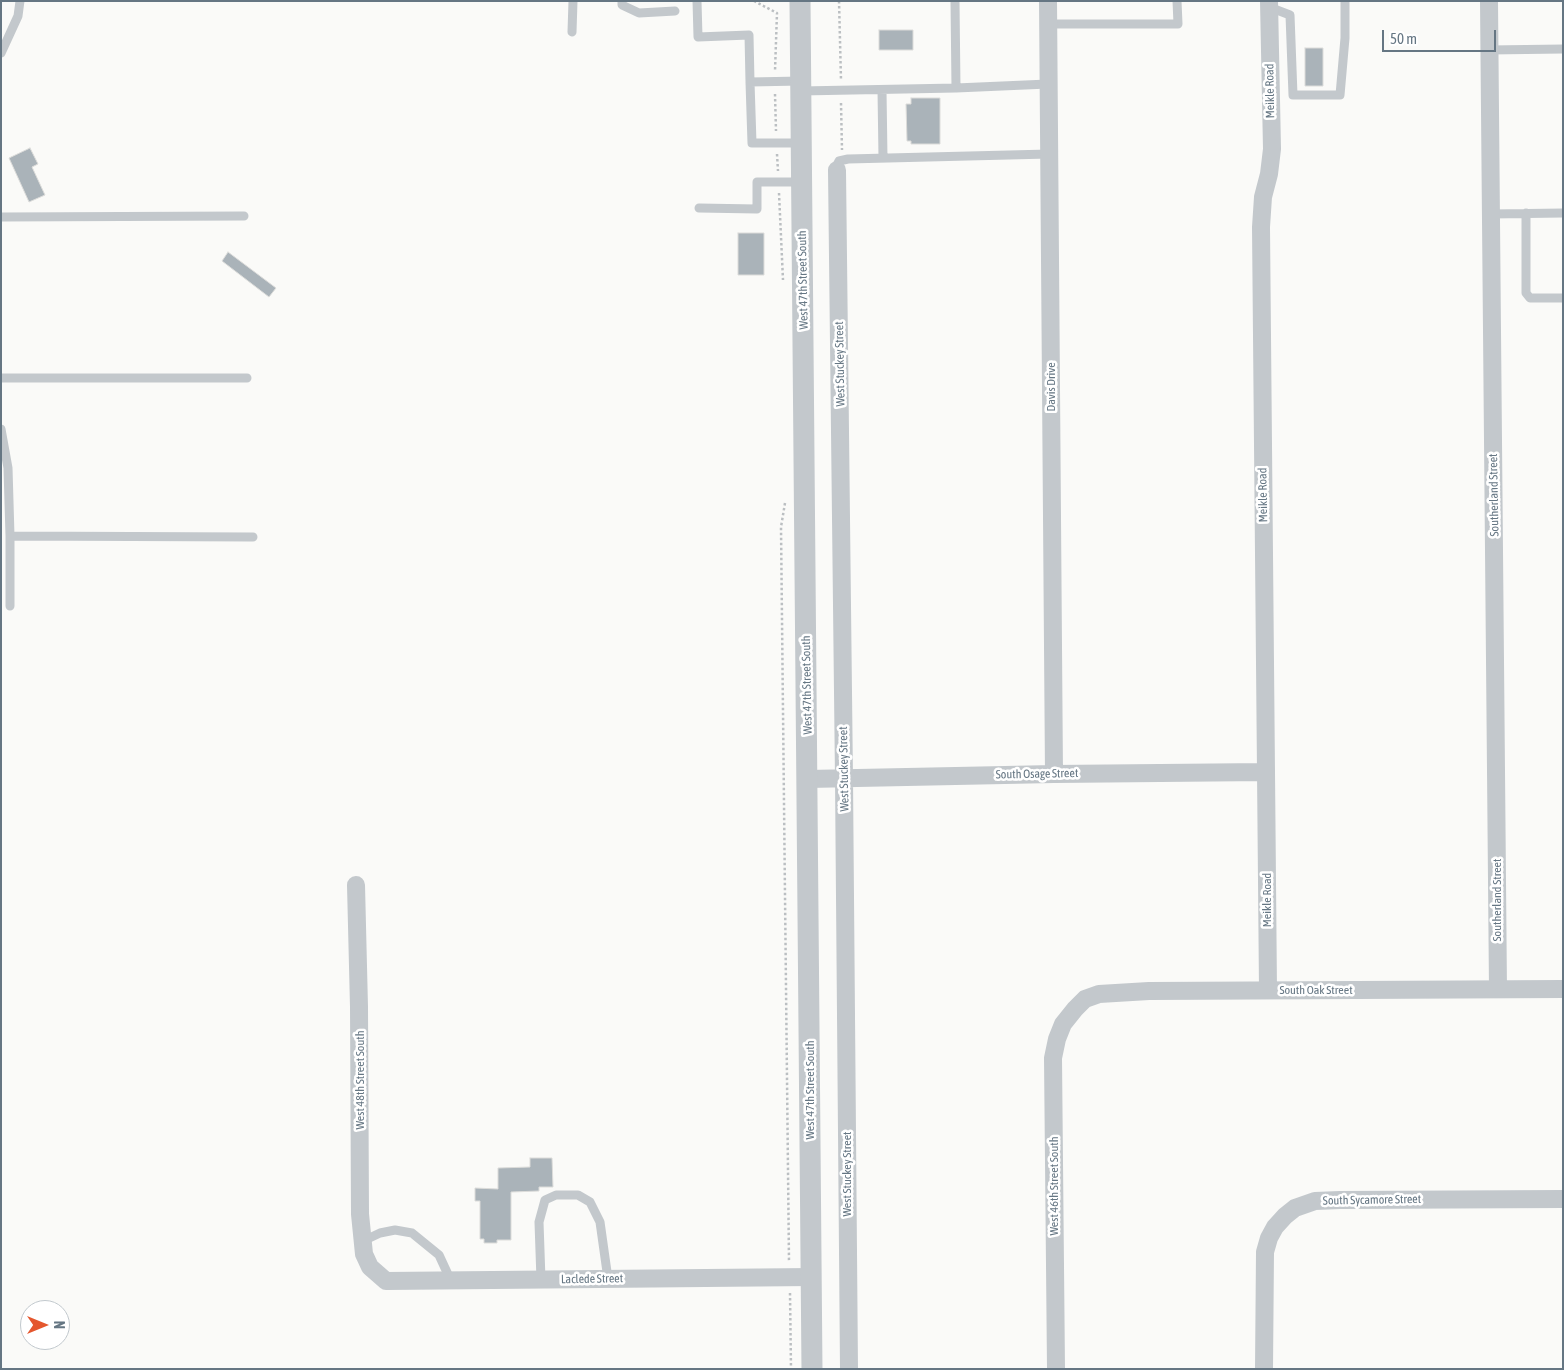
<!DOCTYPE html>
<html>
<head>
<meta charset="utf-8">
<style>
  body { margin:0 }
  #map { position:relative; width:1564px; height:1370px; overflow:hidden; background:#fafaf8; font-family:"Asap Condensed",sans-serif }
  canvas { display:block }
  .frame { position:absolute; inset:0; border:2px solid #657683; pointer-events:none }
  .north { position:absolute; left:20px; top:1300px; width:50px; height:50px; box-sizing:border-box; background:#fff; border:1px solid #c1c8cd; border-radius:50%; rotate:90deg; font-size:14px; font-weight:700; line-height:20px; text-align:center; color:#657683 }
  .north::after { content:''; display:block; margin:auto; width:18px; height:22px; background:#e4572e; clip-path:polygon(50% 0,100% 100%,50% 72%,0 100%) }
  .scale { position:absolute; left:1382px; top:30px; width:114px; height:22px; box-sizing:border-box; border:2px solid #657683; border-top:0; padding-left:6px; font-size:15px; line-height:18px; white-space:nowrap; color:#657683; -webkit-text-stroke:4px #fff; paint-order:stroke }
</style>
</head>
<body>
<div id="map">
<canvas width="1564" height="1370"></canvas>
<div class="frame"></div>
<div class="north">N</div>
<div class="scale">50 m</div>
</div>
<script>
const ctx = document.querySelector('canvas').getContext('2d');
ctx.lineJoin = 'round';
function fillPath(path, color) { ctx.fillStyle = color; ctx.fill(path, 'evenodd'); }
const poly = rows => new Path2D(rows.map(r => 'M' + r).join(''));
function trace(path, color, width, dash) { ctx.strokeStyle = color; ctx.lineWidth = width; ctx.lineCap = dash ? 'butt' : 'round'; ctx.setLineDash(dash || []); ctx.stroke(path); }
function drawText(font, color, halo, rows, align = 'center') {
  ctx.font = font + ' "Asap Condensed",sans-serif'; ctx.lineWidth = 5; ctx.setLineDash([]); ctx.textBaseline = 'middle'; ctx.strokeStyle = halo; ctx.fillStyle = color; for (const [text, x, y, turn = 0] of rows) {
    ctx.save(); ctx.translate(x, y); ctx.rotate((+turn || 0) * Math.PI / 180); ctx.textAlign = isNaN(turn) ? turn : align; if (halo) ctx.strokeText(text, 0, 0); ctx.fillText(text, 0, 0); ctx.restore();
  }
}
const building = poly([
  [879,30,913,30,913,50,879,50,879,30],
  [1305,48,1323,48,1323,86,1305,86,1305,48],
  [911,98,940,98,940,144,911,144,911,141,907,141,906,104,911,104,911,98],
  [30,148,38,164,32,167,45,195,29,202,9,158,30,148],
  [738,233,764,233,764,275,738,275,738,233],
  [228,252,276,288,269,297,222,261,228,252],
  [530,1158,552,1158,553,1187,539,1187,539,1191,511,1192,511,1240,497,1240,497,1243,484,1243,484,1239,480,1239,480,1201,475,1201,475,1188,498,1189,498,1168,530,1167,530,1158]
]);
fillPath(building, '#aab3b9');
trace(building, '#dcdcda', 1);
trace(poly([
  [754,1,777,13,775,71],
  [839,1,841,80],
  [775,94,776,131],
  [841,103,842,150],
  [777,154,778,171],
  [779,193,783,280],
  [785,503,781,527,789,1262],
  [790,1293,791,1369]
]), '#bbbfc2', 2.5, [2.5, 2.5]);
trace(poly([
  [622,1,622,5,639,13,675,11],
  [697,1,698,37,749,35,750,82],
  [1269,7,1290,15,1293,95,1340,95,1345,38,1345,1],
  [1048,24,1178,24,1177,1],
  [572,32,573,1],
  [1489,50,1563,49],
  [1,53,18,16,20,1],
  [801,81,750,82,752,143,802,143],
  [956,88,1048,84],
  [882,90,883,158],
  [801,91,956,88,955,1],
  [837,170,838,163,839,161,848,159,1049,154],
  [699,208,757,209,757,182,802,182],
  [1526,213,1526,293,1530,298,1563,298],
  [1491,214,1563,213],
  [1,217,244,216],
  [1,378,247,378],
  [1,429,8,468,10,536,10,606],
  [10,536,253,537],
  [363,1241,380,1233,395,1230,412,1233,439,1255,451,1281],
  [541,1280,539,1222,545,1200,556,1195,578,1195,590,1202,600,1222,608,1279]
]), '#c3c8cc', 9);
trace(poly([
  [1048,1,1054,774],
  [1489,1,1498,989],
  [837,170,844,779,849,1369],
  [808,779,1054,774,1266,772],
  [356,885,359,1007,360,1214,364,1254,370,1267,386,1281,812,1277],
  [1268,990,1261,227,1263,197,1269,174,1272,149,1269,1],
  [1056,1369,1053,1058,1057,1039,1063,1024,1075,1009,1085,999,1099,994,1149,991,1563,989],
  [1264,1369,1265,1252,1269,1238,1275,1227,1285,1216,1295,1208,1315,1201,1340,1200,1563,1199]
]), '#c3c8cc', 18);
trace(poly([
  [800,1,812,1369]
]), '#c3c8cc', 21);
drawText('12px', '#657683', '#fff', [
  ["Meikle Road",1270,91,-91],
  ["West 47th Street South",803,280,-91],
  ["West Stuckey Street",840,364,-91],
  ["Davis Drive",1051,387,-90],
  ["Meikle Road",1263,495,-91],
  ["Southerland Street",1494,495,-91],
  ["West 47th Street South",807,685,-91],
  ["West Stuckey Street",844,769,-91],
  ["South Osage Street",1037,774,-1],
  ["Meikle Road",1267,900,-90],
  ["Southerland Street",1497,900,-90],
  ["South Oak Street",1316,990],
  ["West 48th Street South",360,1080,-90],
  ["West 47th Street South",810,1090,-90],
  ["West Stuckey Street",847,1174,-90],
  ["West 46th Street South",1054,1186,-90],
  ["South Sycamore Street",1372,1200,-1],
  ["Laclede Street",592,1279,-1]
]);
</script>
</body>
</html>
